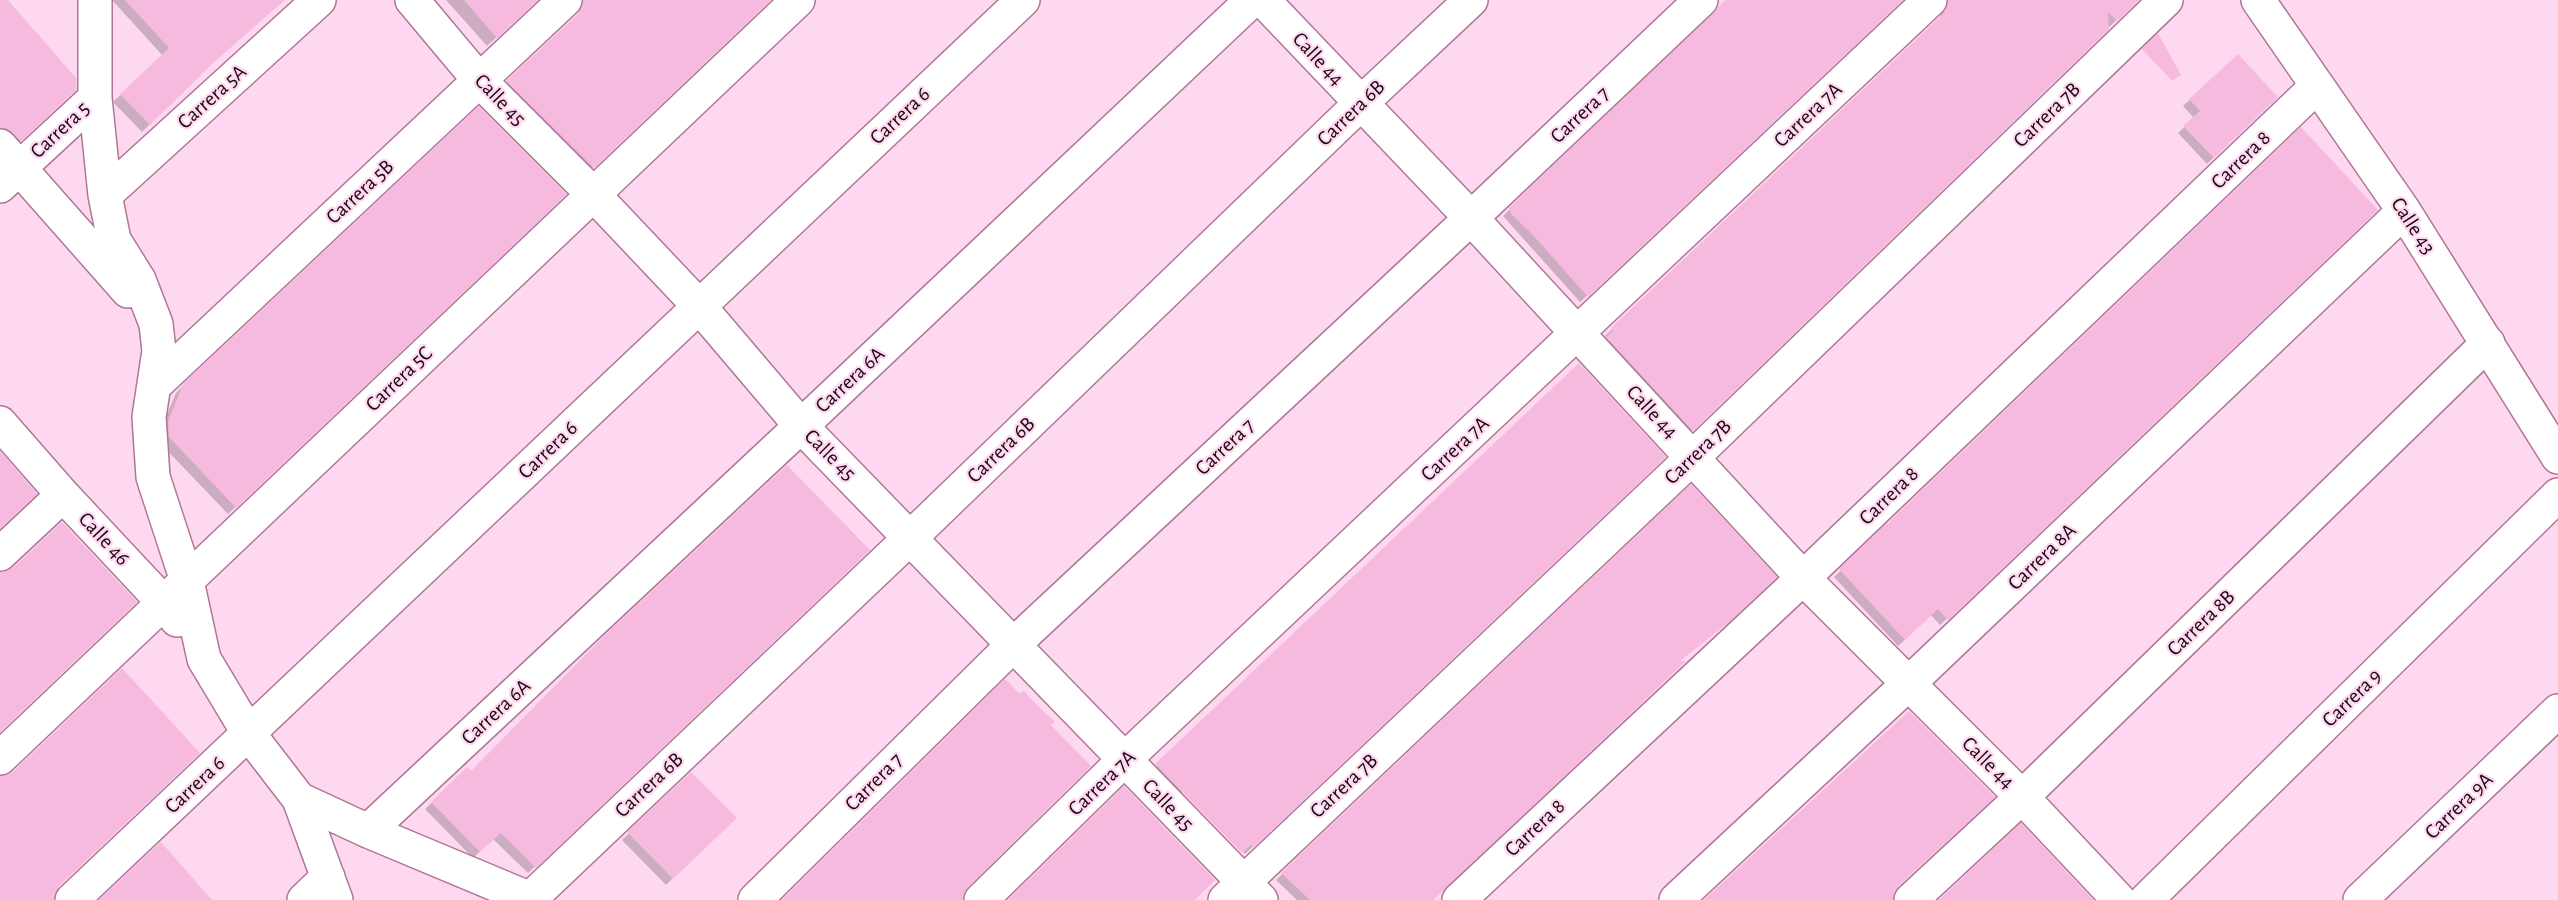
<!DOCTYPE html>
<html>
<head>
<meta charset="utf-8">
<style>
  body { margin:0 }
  canvas { display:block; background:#fed8ef }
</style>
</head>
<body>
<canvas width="2558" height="900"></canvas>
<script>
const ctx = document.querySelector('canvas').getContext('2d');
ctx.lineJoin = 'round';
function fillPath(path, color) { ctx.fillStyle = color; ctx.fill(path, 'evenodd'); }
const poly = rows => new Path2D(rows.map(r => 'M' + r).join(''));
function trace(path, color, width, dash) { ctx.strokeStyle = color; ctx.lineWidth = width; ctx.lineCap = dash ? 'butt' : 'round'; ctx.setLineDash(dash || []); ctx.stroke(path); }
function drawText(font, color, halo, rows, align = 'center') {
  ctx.font = font + ' "Alegreya Sans",sans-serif'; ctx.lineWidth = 4.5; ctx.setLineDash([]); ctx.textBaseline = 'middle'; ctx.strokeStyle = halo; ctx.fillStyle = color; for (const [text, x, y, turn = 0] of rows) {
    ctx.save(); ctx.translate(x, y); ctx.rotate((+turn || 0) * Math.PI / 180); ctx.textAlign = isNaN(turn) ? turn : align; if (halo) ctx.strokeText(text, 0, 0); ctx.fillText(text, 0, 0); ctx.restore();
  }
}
fillPath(poly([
  [0,0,6,0,67,97,13,147,0,136],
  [112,0,281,0,203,72,142,132,113,102,163,56],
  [446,0,537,0,487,46],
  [593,0,769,0,586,174,500,89],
  [1727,0,1901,0,1580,302,1503,216,1708,21],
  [1940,0,2137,0,1685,437,1601,345,1607,339,1605,336,1937,22,1942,13],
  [2238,56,2276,97,2207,164,2178,133,2194,118,2183,106],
  [2301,129,2376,210,1940,625,1931,615,1898,646,1834,577],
  [564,194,228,514,162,445,161,429,176,393,184,385],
  [1579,365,1664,457,1245,854,1185,790,1175,799,1149,773],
  [1691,487,1431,900,1297,900,1276,880],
  [868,550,528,873,493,839,473,858,425,809,467,769,471,773],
  [691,774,735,818,666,885,622,840]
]), '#0003');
fillPath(poly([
  [0,0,8,0,76,78,76,90,21,141,6,128,0,128],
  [125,0,285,0,212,64,150,125,120,94,169,48],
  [464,0,538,0,497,38],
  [583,0,771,0,594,168,506,81,578,14],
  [1726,0,1903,0,1588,297,1533,235,1512,215,1509,208],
  [1948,0,2139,0,2117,21,2108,12,2109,29,1693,431,1606,337,1613,331,1611,328,1943,14],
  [2158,33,2181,75,2172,81,2142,49],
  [2238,54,2278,97,2214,158,2183,126,2200,111,2189,99],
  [479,106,567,194,236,508,169,437,168,421,183,384],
  [2301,127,2378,210,1948,620,1938,609,1905,640,1839,569,1887,523,1888,525,1891,520],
  [1579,363,1666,457,1254,847,1251,845,1242,853,1155,764],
  [0,451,37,494,0,528],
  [787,465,870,550,536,868,501,833,480,852,431,802,467,767,471,771,604,636],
  [1691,484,1777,577,1729,622,1680,661,1686,661,1433,900,1310,900,1281,873],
  [62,522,137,602,0,732,0,572,13,568],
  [122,668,200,753,59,886,54,900,0,900,0,776,13,772],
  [1005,679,1020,694,1024,691,1036,704,1055,722,1051,725,1091,766,968,887,963,900,782,900],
  [1909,711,1995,797,1898,886,1893,900,1704,900],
  [691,772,737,818,673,879,627,832],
  [1124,786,1215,880,1195,900,1008,900],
  [2021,823,2093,900,1939,900],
  [161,842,212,900,99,900]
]), '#f7badf');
const street = poly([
  [95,0,95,98,105,195,114,240,139,280,156,324,159,351,149,417,153,477,187,581,204,659,249,734,299,799,336,900],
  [412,0,479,80,593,194,699,306,801,426,1261,900],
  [1263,0,1471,218,1803,578,2022,797,2119,900],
  [2258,0,2404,211,2558,457],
  [0,146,128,291],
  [0,186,95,98],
  [105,195,319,0],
  [155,385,565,0],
  [0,423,63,495,164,603,177,620],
  [0,554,63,495],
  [0,758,798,0],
  [299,799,368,831,533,900],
  [368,831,801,426,1252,0],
  [530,899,911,537,1360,104,1471,0],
  [72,900,1023,0],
  [304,900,328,877],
  [755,900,1013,645,1471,218,1701,0],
  [981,900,1124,760,1930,0],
  [1225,900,1693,457,2166,0],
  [1459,900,1803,578,2316,87],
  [1676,900,1908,684,2404,211],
  [1911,900,2022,797,2488,343],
  [2146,900,2558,495],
  [2360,900,2558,711]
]);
trace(street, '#af7699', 36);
trace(street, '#fff', 33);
drawText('21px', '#1b0714', '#fed8ef', [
  ["Calle 44",1318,59,47],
  ["Carrera 5A",212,97,-42],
  ["Calle 45",500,100,46],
  ["Carrera 6B",1351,113,-44],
  ["Carrera 7",1580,115,-43],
  ["Carrera 7A",1808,115,-43],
  ["Carrera 7B",2047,115,-44],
  ["Carrera 6",900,116,-43],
  ["Carrera 5",60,130,-43],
  ["Carrera 8",2241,160,-44],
  ["Carrera 5B",360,192,-43],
  ["Calle 43",2413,226,57],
  ["Carrera 5C",399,379,-44],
  ["Carrera 6A",850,380,-43],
  ["Calle 44",1652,412,47],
  ["Carrera 7",1225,447,-43],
  ["Carrera 7A",1455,449,-43],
  ["Carrera 6",548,450,-44],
  ["Carrera 6B",1001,450,-44],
  ["Carrera 7B",1698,452,-44],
  ["Calle 45",830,455,45],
  ["Carrera 8",1889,496,-44],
  ["Calle 46",104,539,47],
  ["Carrera 8A",2042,557,-44],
  ["Carrera 8B",2201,623,-44],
  ["Carrera 9",2352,698,-44],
  ["Carrera 6A",496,712,-43],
  ["Calle 44",1988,763,45],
  ["Carrera 7",874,782,-45],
  ["Carrera 7A",1102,783,-44],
  ["Carrera 6",195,785,-43],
  ["Carrera 6B",649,785,-43],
  ["Carrera 7B",1344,786,-43],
  ["Calle 45",1168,805,46],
  ["Carrera 9A",2459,806,-44],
  ["Carrera 8",1535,828,-43]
]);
</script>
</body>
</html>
